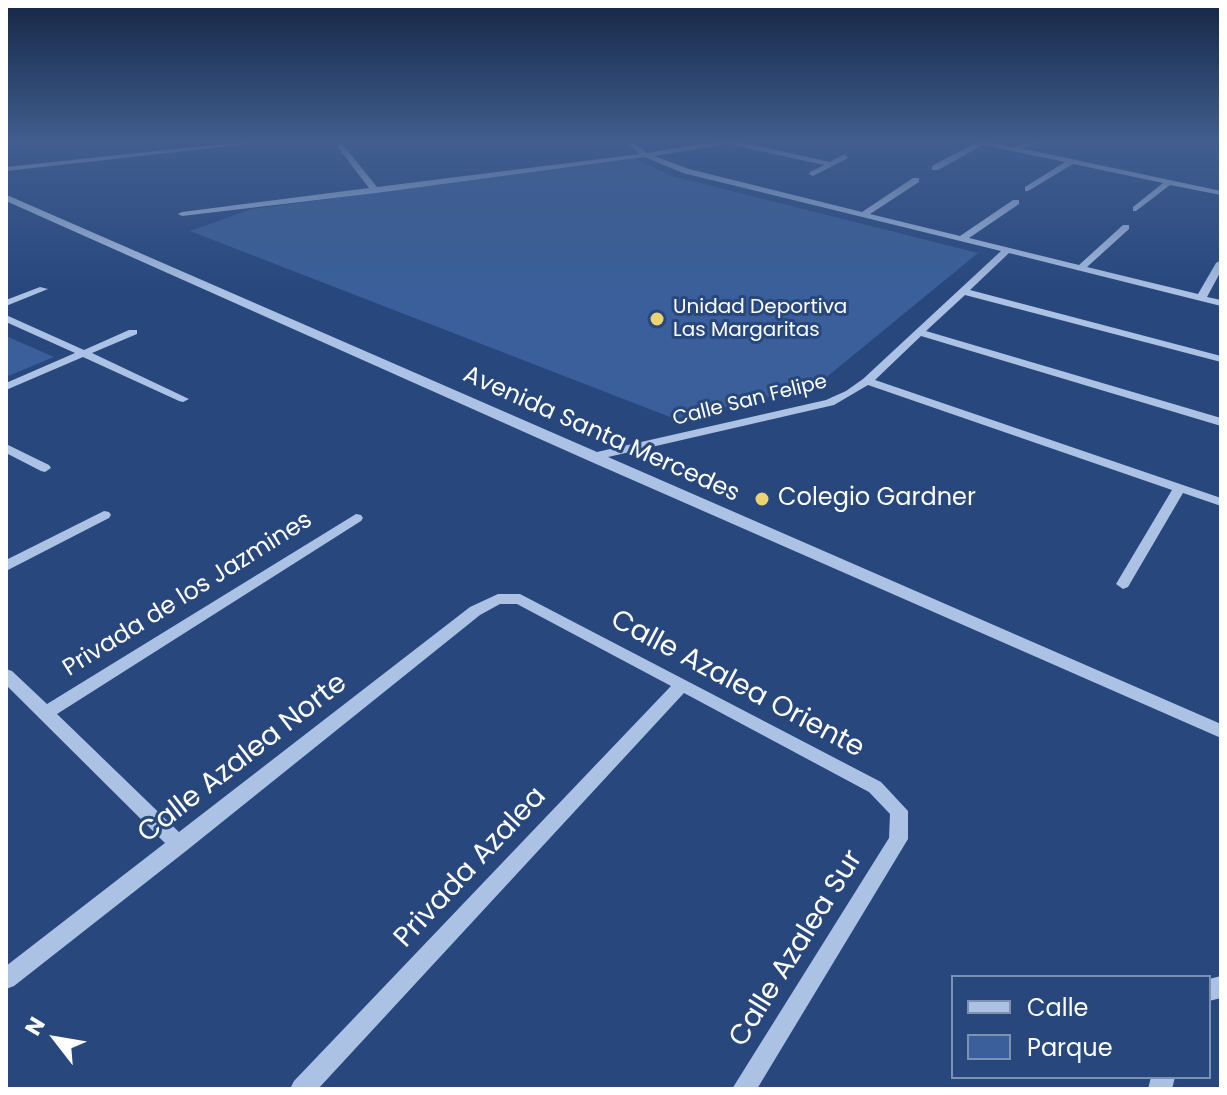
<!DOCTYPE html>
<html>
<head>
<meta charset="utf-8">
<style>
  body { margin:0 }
  #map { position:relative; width:1227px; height:1095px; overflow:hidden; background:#27477d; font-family:Poppins,sans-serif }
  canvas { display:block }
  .frame { position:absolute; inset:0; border:8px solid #fff; pointer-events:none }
  .legend { position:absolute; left:951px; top:975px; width:260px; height:104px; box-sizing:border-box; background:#27477d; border:2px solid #7d91b1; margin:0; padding:10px 14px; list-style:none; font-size:24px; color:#fff }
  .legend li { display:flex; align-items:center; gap:16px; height:40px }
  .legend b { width:40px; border:2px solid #7d91b1 }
  .north { position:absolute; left:16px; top:999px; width:80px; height:80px; -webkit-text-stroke:6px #27477d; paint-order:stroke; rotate:301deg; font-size:22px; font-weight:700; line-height:32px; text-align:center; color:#fff }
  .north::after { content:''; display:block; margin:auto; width:28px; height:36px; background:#fff; clip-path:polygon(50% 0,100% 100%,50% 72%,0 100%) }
</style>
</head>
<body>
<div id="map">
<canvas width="1227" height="1095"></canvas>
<div class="frame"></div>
<ul class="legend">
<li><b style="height:10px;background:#acc2e5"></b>Calle</li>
<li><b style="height:22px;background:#3a5f9a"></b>Parque</li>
</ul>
<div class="north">N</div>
</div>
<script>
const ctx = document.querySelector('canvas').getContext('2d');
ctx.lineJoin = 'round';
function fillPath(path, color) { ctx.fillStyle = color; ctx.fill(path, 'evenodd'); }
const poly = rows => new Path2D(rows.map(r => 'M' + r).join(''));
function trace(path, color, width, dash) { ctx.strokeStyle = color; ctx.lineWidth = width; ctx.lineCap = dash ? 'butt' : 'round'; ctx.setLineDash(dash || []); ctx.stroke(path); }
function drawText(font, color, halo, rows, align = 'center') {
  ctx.font = font + ' Poppins,sans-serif'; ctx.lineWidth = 6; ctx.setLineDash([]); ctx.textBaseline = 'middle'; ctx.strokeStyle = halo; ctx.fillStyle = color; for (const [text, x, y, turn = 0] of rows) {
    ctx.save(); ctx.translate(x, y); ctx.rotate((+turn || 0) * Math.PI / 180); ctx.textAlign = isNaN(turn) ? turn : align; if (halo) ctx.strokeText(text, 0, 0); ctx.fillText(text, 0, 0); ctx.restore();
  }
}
fillPath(poly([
  [635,159,672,176,978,253,817,385,675,419,190,231,252,209],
  [6,336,54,357,6,377]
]), '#3a5f9a');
fillPath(poly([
  [250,141,275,141,6,171,6,167,250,141],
  [333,141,340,141,377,187,640,154,624,141,632,141,647,153,718,141,736,141,830,162,845,154,848,158,813,176,809,174,810,172,824,165,728,144,654,156,689,169,862,212,913,178,919,178,919,182,870,214,960,236,1013,200,1019,200,1019,204,969,238,1079,265,1123,225,1129,225,1129,229,1087,267,1198,294,1216,263,1221,260,1221,271,1207,297,1221,300,1221,306,1009,253,970,290,1221,356,1221,362,965,295,926,331,1221,418,1221,426,921,336,875,380,1221,498,1221,506,1183,493,1128,587,1123,589,1116,584,1172,490,868,385,834,405,608,457,1221,724,1221,738,587,460,6,201,6,196,9,196,597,452,826,400,846,391,863,379,1001,251,683,173,645,157,376,193,182,216,178,214,182,212,369,188,333,141],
  [861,141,869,141,861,146,858,144,861,141],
  [972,141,986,141,1012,147,1035,141,1051,141,1020,148,1221,191,1221,195,1170,185,1136,211,1133,211,1133,207,1163,183,1073,164,1028,191,1025,191,1025,187,1065,162,983,145,938,170,932,170,932,166,975,143,972,141],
  [40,287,48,289,6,306,6,300,40,287],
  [6,315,84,350,129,330,137,330,137,334,92,353,189,399,183,402,179,401,83,357,6,390,6,383,75,353,6,322,6,315],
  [6,444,49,465,51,468,45,472,41,471,6,453,6,444],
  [104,511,109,512,111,515,109,518,6,571,6,560,104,511],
  [356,514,361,515,363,518,361,521,57,714,179,832,470,607,498,594,520,594,881,782,908,811,908,839,757,1089,732,1089,889,838,890,814,869,792,684,693,318,1089,290,1089,294,1081,671,686,517,604,500,604,480,615,186,851,14,986,6,989,6,966,165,843,6,685,6,669,12,671,47,704,356,514],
  [1221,976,1221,998,1209,1001,1209,979,1221,976],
  [1151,1077,1175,1077,1172,1089,1148,1089,1151,1077]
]), '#acc2e5');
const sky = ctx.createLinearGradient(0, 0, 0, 295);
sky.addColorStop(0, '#152745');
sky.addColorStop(0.48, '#415e8f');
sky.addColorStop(1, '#415e8f00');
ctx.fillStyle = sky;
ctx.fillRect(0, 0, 1227, 295);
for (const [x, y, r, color] of [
  [657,319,8,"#edd272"],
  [762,499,8,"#edd272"]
]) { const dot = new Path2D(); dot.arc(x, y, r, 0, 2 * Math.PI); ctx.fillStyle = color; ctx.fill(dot); trace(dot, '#27477d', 3); }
drawText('20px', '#fff', '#27477d', [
  ["Unidad Deportiva",673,308],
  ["Las Margaritas",673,331]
], 'left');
drawText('20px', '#fff', '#27477d', [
  ["Calle San Felipe",750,401,-14]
]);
drawText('24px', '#fff', '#27477d', [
  ["Avenida Santa Mercedes",601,435,24],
  ["Privada de los Jazmines",188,595,-32]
]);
drawText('24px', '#fff', '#27477d', [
  ["Colegio Gardner",778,499]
], 'left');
drawText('28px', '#fff', '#27477d', [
  ["Calle Azalea Oriente",737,685,28],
  ["Calle Azalea Norte",243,759,-38],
  ["Privada Azalea",471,868,-47],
  ["Calle Azalea Sur",797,949,-58]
]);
</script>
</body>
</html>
